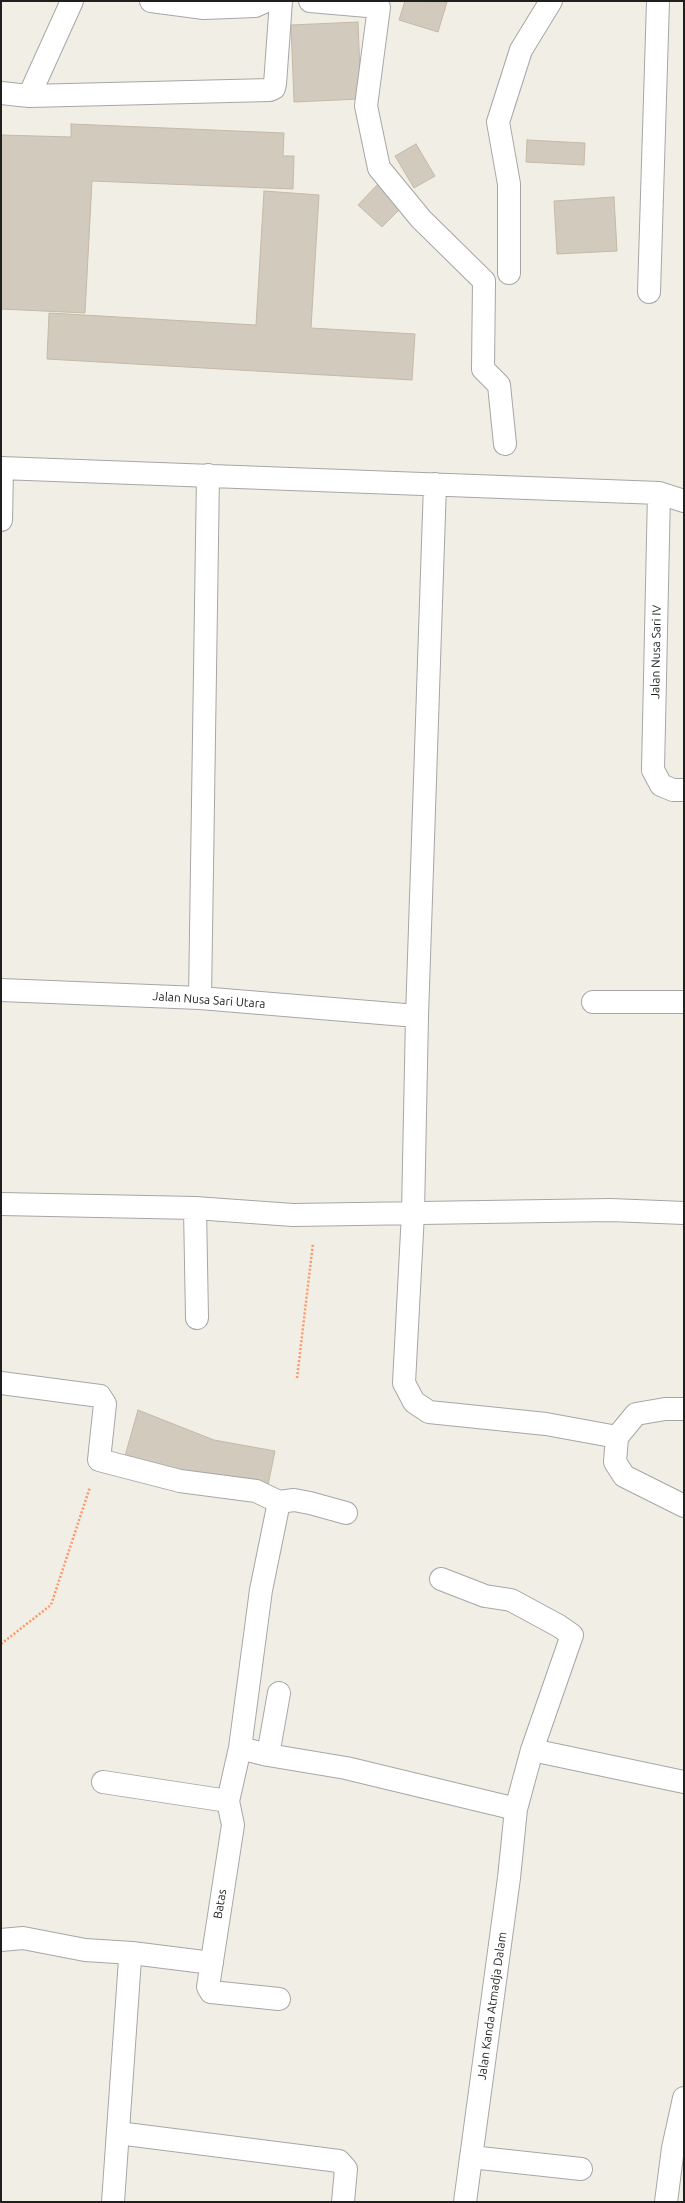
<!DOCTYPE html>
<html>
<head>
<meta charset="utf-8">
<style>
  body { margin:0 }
  #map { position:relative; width:685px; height:2203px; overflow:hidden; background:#f1efe5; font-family:Ubuntu,sans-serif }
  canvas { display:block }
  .frame { position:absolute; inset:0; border:2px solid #1f1f1f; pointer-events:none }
</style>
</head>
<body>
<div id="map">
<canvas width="685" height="2203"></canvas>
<div class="frame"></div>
</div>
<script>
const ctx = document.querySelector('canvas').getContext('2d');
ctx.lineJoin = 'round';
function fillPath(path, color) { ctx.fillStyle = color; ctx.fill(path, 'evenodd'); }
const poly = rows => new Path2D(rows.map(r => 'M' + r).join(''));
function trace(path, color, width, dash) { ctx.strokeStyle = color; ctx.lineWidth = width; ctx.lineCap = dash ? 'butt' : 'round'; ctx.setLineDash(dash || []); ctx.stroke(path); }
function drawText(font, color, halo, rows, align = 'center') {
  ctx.font = font + ' Ubuntu,sans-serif'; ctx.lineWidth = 3; ctx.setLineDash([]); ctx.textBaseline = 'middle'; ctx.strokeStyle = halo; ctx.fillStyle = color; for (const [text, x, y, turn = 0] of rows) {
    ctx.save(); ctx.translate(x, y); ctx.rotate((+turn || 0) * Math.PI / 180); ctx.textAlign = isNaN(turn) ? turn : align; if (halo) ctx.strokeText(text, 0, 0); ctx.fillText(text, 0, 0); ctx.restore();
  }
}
const building = poly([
  [405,1,447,2,438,32,399,20,405,1],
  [358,22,361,99,294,102,291,25,358,22],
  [71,124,284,133,283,156,294,156,293,189,92,181,85,313,1,309,1,135,71,137,71,124],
  [527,140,585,143,584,165,526,162,527,140],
  [416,144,435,176,414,188,395,156,416,144],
  [379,183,403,206,382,227,358,205,379,183],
  [264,191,319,195,311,328,415,334,412,380,47,359,49,313,256,325,264,191],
  [614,197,617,251,557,254,554,201,614,197],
  [138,1410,214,1440,275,1451,267,1490,123,1463,138,1410]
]);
fillPath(building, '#d1cabd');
trace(building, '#c4b9a6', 1);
const minor = poly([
  [151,1,204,8,255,6,266,1],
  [310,1,379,7,366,106,379,168,421,219,484,281,483,369,499,385,505,444],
  [1,93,29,96,270,90,274,88,275,84,281,1],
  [29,96,72,1],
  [509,273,509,184,498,122,521,50,551,1],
  [649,292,658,1],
  [1,468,659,493,684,501],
  [435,484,417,1016,413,1213,404,1383,414,1402,429,1412,546,1424,617,1437],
  [659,493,653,770,661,785,673,790,684,790],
  [1,520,2,468],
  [1,990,200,998,417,1016],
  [200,998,208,475],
  [593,1002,684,1002],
  [1,1204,195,1208,293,1215,611,1210,684,1213],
  [195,1208,197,1318],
  [1,1383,100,1396,105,1404,99,1460,180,1481,256,1491,279,1502,294,1500,310,1503,346,1513],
  [684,1409,665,1409,636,1414,617,1437,615,1462,624,1476,684,1506],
  [279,1502,261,1590,240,1748,228,1801,233,1825,208,1987,211,1992,279,1999],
  [441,1579,485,1596,511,1600,559,1626,572,1635,532,1750,516,1809,509,1878,465,2202],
  [240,1748,268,1755,346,1768,516,1809],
  [532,1750,684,1782],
  [268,1755,279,1693],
  [103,1782,228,1801],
  [1,1940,23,1938,85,1950,132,1953],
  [118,2133,339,2161,346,2169,343,2202],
  [471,2157,581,2169],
  [113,2202,130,1959,132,1953,212,1963],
  [666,2202,673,2148,684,2098]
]);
trace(minor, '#a6a6a6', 24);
trace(poly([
  [297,1378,313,1243],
  [1,1644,51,1605,90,1487]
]), '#ff9667', 2.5, [2, 2]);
trace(minor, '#fff', 22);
drawText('12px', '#1f1f1f', '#fff', [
  ["Jalan Nusa Sari IV",656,652,-89],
  ["Jalan Nusa Sari Utara",209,1000,4],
  ["Batas",220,1904,-81],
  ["Jalan Kanda Atmadja Dalam",492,2006,-82]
]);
</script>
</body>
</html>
